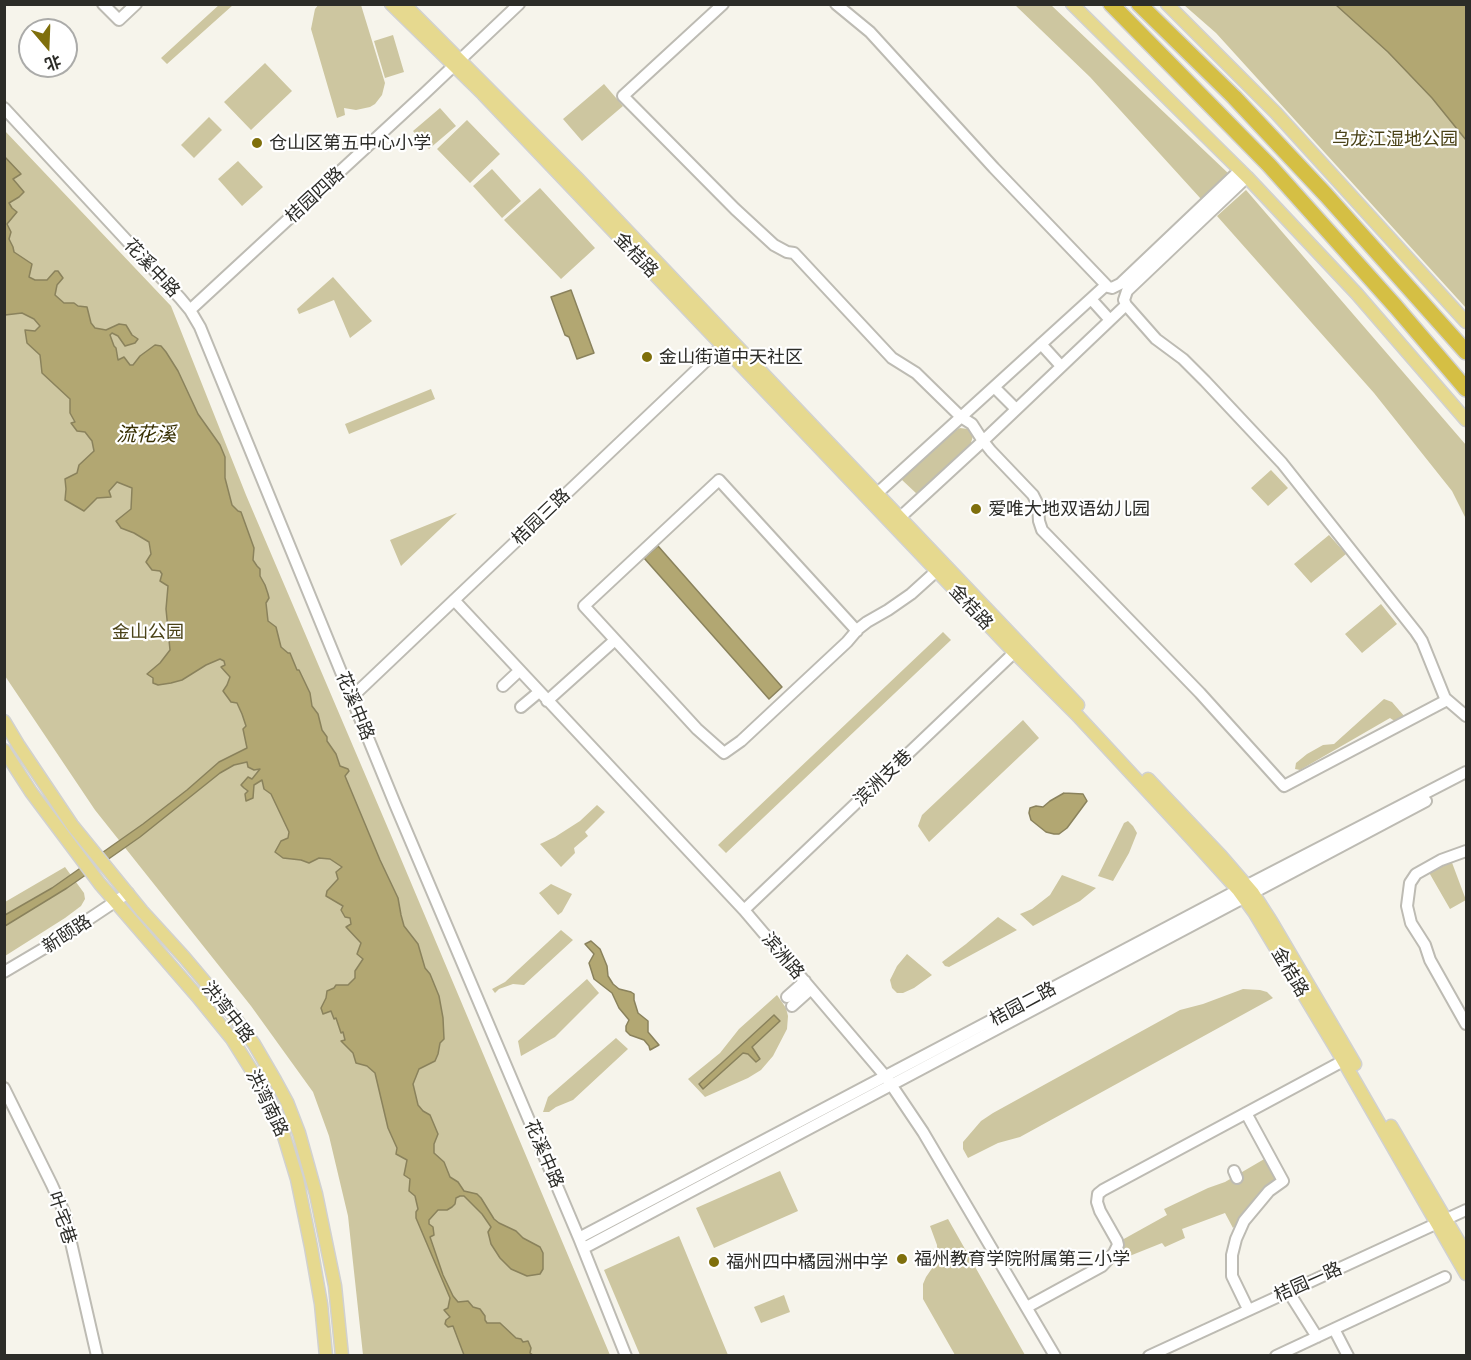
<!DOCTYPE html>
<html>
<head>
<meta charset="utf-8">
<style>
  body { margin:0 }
  #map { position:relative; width:1471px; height:1360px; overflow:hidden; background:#f6f4eb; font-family:"Golos Text","Noto Sans SC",sans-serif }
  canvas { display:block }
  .frame { position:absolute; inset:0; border:6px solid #2c2c28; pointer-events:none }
  .north { position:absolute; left:18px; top:18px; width:60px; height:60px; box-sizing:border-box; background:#fff; border:2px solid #ababa9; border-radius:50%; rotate:161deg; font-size:16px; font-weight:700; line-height:24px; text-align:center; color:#2c2c28 }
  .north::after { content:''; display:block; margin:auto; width:21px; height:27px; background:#7f6f0c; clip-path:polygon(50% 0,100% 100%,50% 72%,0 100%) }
</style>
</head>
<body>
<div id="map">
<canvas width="1471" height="1360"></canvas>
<div class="frame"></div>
<div class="north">北</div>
</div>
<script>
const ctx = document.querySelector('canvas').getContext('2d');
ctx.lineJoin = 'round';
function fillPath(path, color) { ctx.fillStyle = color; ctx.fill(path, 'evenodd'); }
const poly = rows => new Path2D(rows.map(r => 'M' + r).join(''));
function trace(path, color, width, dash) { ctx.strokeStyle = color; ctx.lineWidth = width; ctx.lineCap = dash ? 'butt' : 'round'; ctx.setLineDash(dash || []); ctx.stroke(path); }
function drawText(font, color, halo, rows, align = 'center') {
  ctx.font = font + ' "Golos Text","Noto Sans SC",sans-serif'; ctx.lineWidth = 4.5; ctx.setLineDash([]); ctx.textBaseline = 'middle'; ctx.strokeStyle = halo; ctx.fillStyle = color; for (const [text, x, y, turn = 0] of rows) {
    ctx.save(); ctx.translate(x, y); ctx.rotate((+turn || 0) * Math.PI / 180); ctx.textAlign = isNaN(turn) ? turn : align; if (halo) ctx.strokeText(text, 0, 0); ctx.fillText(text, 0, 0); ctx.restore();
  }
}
fillPath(poly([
  [220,4,233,5,167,64,161,58],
  [319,4,361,5,385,83,382,95,375,104,370,107,356,110,344,108,345,115,337,118,311,29,315,9],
  [1015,5,1051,5,1229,174,1201,199,1090,77],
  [1184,5,1347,5,1466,128,1466,308,1216,33],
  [393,35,404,72,385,78,374,41],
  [265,63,292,91,251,130,224,102],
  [604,84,623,106,582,141,563,119],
  [440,108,456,126,429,149,413,131],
  [209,117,222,130,194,158,181,145],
  [467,120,500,154,470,183,437,149],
  [5,131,171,306,246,495,393,840,610,1355,363,1355,348,1216,329,1136,313,1092,251,1006,95,810,5,676],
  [238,161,263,187,242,206,218,179],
  [492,169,521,201,502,218,473,186],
  [540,188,595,248,561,279,504,220],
  [1246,190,1466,445,1466,519,1452,491,1374,393,1217,216],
  [333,277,372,321,350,338,334,300,299,314,297,309],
  [431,389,435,399,349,434,345,424],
  [960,428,968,429,973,436,970,446,918,495,901,479,952,432],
  [1271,470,1288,488,1268,506,1251,488],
  [457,513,401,566,390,540],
  [1329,535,1346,554,1311,583,1294,564],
  [1381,604,1397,624,1362,653,1345,634],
  [943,632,951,640,726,853,718,845],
  [1384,699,1392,702,1405,717,1396,722,1390,718,1300,770,1295,769,1296,763,1307,754,1323,745,1334,744],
  [1023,720,1039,738,929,842,918,826,922,815],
  [597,805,605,812,585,832,588,836,574,848,575,853,561,867,540,844,555,837,580,821],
  [1128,821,1133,826,1137,833,1129,853,1113,881,1098,876,1124,823],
  [1451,860,1466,900,1450,909,1427,869],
  [65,867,84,893,85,899,81,906,65,918,5,956,5,902],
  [1062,875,1096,888,1080,901,1033,926,1020,914,1032,909,1050,895],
  [551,884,572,894,562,912,558,915,539,893],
  [998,917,1017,930,949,967,945,966,942,962,966,944],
  [561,930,573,940,524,985,513,984,499,989,495,993,492,989,505,982],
  [907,954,932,975,914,988,903,993,897,993,892,988,890,980,897,966],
  [587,979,599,993,555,1037,521,1056,518,1041],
  [1243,989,1260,990,1267,992,1273,998,1020,1137,998,1143,968,1158,963,1149,963,1142,981,1121,993,1113,1180,1010,1203,1004],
  [777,995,786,1008,788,1016,787,1029,773,1056,761,1070,748,1078,705,1097,688,1079,720,1053,739,1029],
  [616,1038,628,1049,573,1100,556,1107,549,1112,543,1112,548,1097],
  [1266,1158,1277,1180,1245,1213,1233,1228,1225,1213,1182,1229,1185,1238,1165,1247,1162,1243,1122,1259,1119,1250,1122,1240,1167,1215,1164,1209,1208,1188,1225,1182],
  [780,1171,798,1211,714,1248,696,1208],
  [948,1219,1025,1355,955,1355,923,1299,923,1284,926,1277,935,1264,937,1256,937,1245,930,1226],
  [679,1236,728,1355,640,1355,604,1270],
  [784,1295,790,1312,761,1323,754,1307]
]), '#cdc6a0');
const water = poly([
  [1336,5,1466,5,1466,140,1432,98,1388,52,1336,5],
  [4,156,21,174,13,179,24,192,19,197,9,203,12,208,17,212,7,224,11,232,9,239,13,247,14,252,32,264,29,277,35,280,47,280,55,271,58,271,63,278,57,285,55,295,64,303,74,303,78,306,87,307,91,323,95,328,106,330,119,324,126,325,132,335,138,339,135,343,125,346,118,336,112,333,110,335,114,346,116,348,118,360,124,357,130,365,133,365,140,356,155,345,161,346,166,352,178,371,198,414,220,445,225,457,225,478,232,505,238,511,241,512,254,548,253,560,257,566,260,569,260,576,265,585,268,594,269,598,266,603,268,621,276,627,281,647,288,653,290,653,297,670,299,670,310,693,312,706,318,714,322,730,327,737,327,741,336,754,340,766,348,769,349,771,345,776,380,860,398,898,401,915,404,926,418,944,425,968,430,974,439,996,443,1018,444,1039,440,1043,438,1054,435,1061,419,1069,413,1084,418,1105,423,1111,430,1115,438,1134,434,1144,434,1153,444,1162,450,1177,458,1182,464,1191,477,1194,481,1198,494,1219,499,1223,516,1231,523,1238,540,1247,543,1253,543,1269,540,1274,527,1276,511,1269,500,1258,491,1244,488,1232,491,1227,482,1214,464,1196,460,1196,456,1198,455,1204,452,1207,447,1210,438,1210,429,1220,429,1224,433,1227,434,1235,430,1237,443,1275,453,1296,458,1302,468,1301,473,1307,480,1309,485,1316,485,1320,487,1323,500,1323,516,1338,521,1339,523,1342,528,1341,531,1348,530,1353,533,1355,536,1355,464,1355,453,1326,448,1327,445,1324,446,1320,450,1317,444,1310,448,1308,450,1298,416,1218,416,1212,418,1209,415,1196,409,1191,410,1179,404,1175,407,1160,396,1154,397,1148,388,1128,375,1073,367,1066,356,1063,353,1053,341,1041,345,1040,343,1032,341,1033,336,1018,334,1019,331,1011,323,1014,321,1008,326,998,327,991,334,988,336,985,348,985,355,978,355,971,363,959,357,954,361,943,346,927,351,924,350,918,345,917,341,910,343,906,326,896,327,891,338,879,336,872,342,867,330,859,319,858,309,863,301,860,283,858,275,852,281,841,288,838,289,832,271,794,264,789,262,780,254,785,253,798,246,801,245,794,248,791,244,788,241,785,248,777,252,779,260,769,254,770,248,767,247,762,234,765,220,773,140,837,67,888,5,926,5,915,52,888,143,824,187,790,219,762,247,748,243,729,246,726,242,714,237,703,231,702,223,691,227,685,230,677,221,667,225,665,224,661,220,659,206,665,182,680,171,683,158,685,153,683,153,678,147,674,160,663,170,650,166,609,168,586,160,581,162,574,160,571,152,570,146,562,151,554,149,542,134,533,121,528,116,521,131,509,132,488,117,482,109,491,111,497,97,498,84,511,65,500,66,489,65,479,77,473,79,465,94,451,92,441,85,432,77,431,71,423,75,422,70,413,70,399,42,373,40,355,27,343,25,330,35,331,40,326,34,319,22,313,5,315,4,156],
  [571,290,594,353,577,359,569,337,565,335,551,297,571,290],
  [658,546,782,687,769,699,644,558,658,546],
  [1064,793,1083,794,1087,801,1067,828,1059,834,1054,834,1046,832,1031,820,1029,813,1030,808,1036,806,1043,807,1050,801,1064,793],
  [591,941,600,949,607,966,608,976,613,984,619,989,631,992,634,994,634,1000,638,1013,648,1021,648,1032,659,1045,650,1050,649,1046,644,1040,630,1035,626,1031,626,1026,629,1020,619,1008,612,993,594,979,589,963,594,954,585,944,591,941],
  [774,1015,780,1021,752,1047,760,1059,756,1062,748,1054,743,1053,703,1089,699,1084,774,1015]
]);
fillPath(water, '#b2a772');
trace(water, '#8a825c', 1.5);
const minor = poly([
  [103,4,119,20,136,4],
  [723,4,623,96,735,209,774,245,787,252,794,253,892,358,916,373,961,417,972,424,983,441,991,451,1033,495,1038,505,1039,521,1042,530,1200,693,1284,786,1447,700],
  [836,4,870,32,994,168,1108,287,1112,288,1120,284,1240,170],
  [4,108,180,298,190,310,200,327,395,804,579,1238,626,1356],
  [1247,177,1127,291,1124,300,1126,305,1156,339,1183,359,1205,381,1282,463,1416,632,1422,641,1445,698,1466,716],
  [1091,299,1110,320],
  [190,310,425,93,519,4],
  [1041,344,1061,366],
  [994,387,1016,409],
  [872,498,1105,286],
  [895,522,983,441,1126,305],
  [454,600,744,910,886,1077,923,1132,1055,1356],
  [857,631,719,480,584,606,697,729,724,753,741,741,847,642,858,629,867,622,888,610,911,594,942,566],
  [503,686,519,671],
  [352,697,728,340],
  [547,701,615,640],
  [521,707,539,692],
  [1466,851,1441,860,1416,874,1410,883,1407,906,1411,923,1425,945,1430,960,1466,1024],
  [744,910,1019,648],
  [4,972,53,943,128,893],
  [787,997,805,981],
  [792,1006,811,989],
  [4,1088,52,1185,64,1212,97,1356],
  [1246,1113,1283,1181,1269,1191,1244,1221,1236,1239,1232,1255,1232,1276,1248,1309],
  [1234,1171,1237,1178],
  [579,1238,1238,890,1466,772],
  [584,1248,1426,801],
  [1288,1291,1317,1337],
  [1027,1307,1102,1266,1114,1253,1118,1245,1117,1241,1100,1211,1097,1202,1098,1194,1103,1190,1343,1061],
  [1334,1329,1348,1356],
  [1149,1356,1466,1210],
  [1276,1356,1445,1277]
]);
const major = poly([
  [391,4,483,94,1014,652,1077,715,1190,837,1238,890,1254,912,1341,1057,1466,1274],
  [404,4,576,177,1078,705],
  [1072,4,1247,177,1357,294,1466,420],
  [1167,4,1276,113,1466,322],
  [4,721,19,746,72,825,142,911,184,957,232,1014,254,1044,275,1080,287,1102,299,1133,316,1194,335,1286,342,1356],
  [4,750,31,792,100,884,197,996,232,1039,267,1095,283,1133,297,1179,311,1247,321,1304,326,1356],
  [1148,779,1221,856,1253,893,1271,921,1355,1064],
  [1391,1126,1466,1254]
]);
const highway = poly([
  [1111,4,1269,165,1396,307,1466,389],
  [1139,4,1234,97,1326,195,1466,352]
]);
trace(minor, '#bdbbb3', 14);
trace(major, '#d1d1d0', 15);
trace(highway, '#d1d1d0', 18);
trace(minor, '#fff', 10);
trace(major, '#e6d98f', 12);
trace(highway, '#d5bf44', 15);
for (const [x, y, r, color] of [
  [257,143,6,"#7f6f0c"],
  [647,357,6,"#7f6f0c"],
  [976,509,6,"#7f6f0c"],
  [902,1259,6,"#7f6f0c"],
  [714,1262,6,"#7f6f0c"]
]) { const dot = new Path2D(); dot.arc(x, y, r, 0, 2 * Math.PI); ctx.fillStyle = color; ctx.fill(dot); trace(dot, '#fff', 2); }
drawText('18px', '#4a4217', '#fff', [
  ["乌龙江湿地公园",1395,139],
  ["金山公园",148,632]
]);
drawText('18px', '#2c2c28', '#fff', [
  ["仓山区第五中心小学",269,143],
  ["金山街道中天社区",659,357],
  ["爱唯大地双语幼儿园",988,509],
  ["福州教育学院附属第三小学",914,1259],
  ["福州四中橘园洲中学",726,1262]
], 'left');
drawText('18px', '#2c2c28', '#fff', [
  ["桔园四路",315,195,-43],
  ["金桔路",636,255,46],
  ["花溪中路",152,268,47],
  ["桔园三路",541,517,-44],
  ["金桔路",971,607,47],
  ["花溪中路",355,706,68],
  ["滨洲支巷",883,778,-44],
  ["新颐路",67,934,-33],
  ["滨洲路",783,956,50],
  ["金桔路",1290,972,59],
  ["桔园二路",1023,1004,-28],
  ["洪湾中路",228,1012,52],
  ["洪湾南路",267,1103,64],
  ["花溪中路",544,1154,67],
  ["叶宅巷",62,1218,72],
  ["桔园一路",1308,1282,-24]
]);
drawText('italic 20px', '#372f02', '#fff', [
  ["流花溪",146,435]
]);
</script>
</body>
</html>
